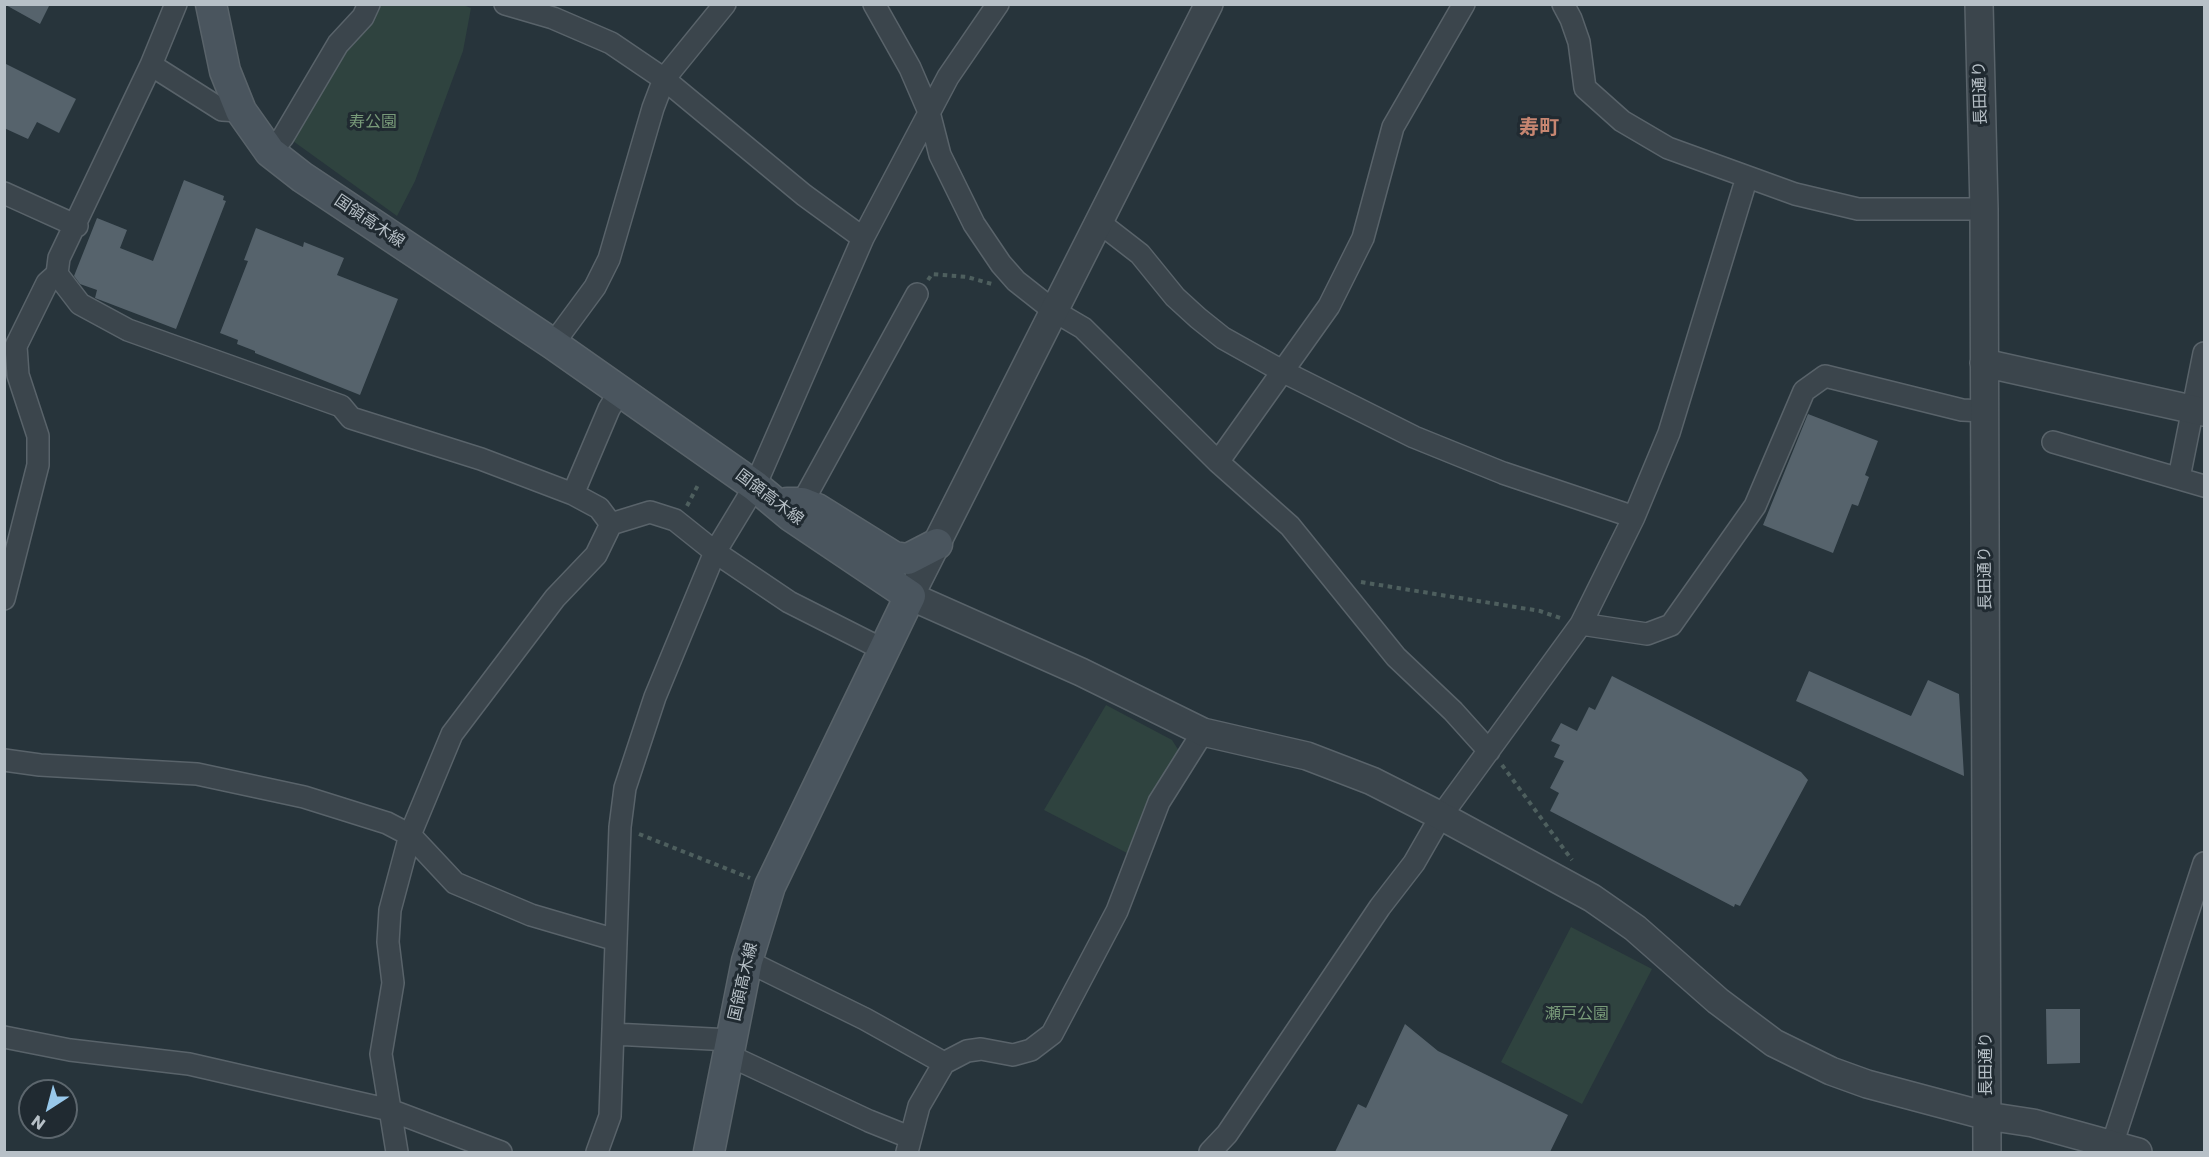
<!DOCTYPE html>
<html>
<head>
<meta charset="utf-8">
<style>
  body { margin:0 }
  #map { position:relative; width:2209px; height:1157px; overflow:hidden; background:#27343b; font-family:Poppins,sans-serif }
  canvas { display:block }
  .frame { position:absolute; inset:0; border:6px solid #b7c0c7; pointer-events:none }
  .north { position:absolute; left:18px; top:1079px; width:60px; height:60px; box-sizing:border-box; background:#202a31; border:2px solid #5c666d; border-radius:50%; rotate:216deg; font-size:16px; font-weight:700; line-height:24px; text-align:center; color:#b7c0c7 }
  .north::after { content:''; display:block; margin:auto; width:21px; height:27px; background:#98c8eb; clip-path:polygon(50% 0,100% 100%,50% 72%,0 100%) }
</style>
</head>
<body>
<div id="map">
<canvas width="2209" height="1157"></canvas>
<div class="frame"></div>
<div class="north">N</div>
</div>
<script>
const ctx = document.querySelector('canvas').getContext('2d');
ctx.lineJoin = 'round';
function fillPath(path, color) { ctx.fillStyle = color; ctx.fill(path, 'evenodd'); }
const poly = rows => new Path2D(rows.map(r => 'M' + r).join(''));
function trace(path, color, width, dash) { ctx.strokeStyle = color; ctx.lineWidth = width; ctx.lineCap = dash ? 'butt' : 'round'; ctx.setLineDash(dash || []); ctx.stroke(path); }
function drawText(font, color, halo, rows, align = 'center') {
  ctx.font = font + ' Poppins,"Noto Sans JP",sans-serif'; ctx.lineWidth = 6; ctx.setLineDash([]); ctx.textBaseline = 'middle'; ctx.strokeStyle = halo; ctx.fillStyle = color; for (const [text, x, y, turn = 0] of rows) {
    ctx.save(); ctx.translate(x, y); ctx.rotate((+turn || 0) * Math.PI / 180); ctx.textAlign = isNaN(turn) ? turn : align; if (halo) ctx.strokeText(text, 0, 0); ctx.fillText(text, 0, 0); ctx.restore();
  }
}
fillPath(poly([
  [460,4,471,8,463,51,415,181,397,216,293,141,345,51,376,5],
  [1106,705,1172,740,1179,751,1139,824,1127,853,1044,810],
  [1571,927,1652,969,1582,1104,1501,1062]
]), '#2f433f');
fillPath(poly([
  [4,4,50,4,40,24],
  [4,63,76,99,59,133,37,122,28,139,4,128],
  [184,180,224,196,223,200,226,201,176,329,95,298,97,290,80,284,74,276,97,218,127,230,120,248,153,261],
  [256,228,303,247,304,242,344,258,337,275,398,299,360,395,255,353,255,351,237,344,238,340,220,333,248,261,244,260],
  [1808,414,1878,441,1865,475,1869,477,1858,506,1852,504,1833,553,1763,525],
  [1809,671,1911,716,1928,680,1959,694,1964,776,1796,701],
  [1612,676,1801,772,1808,780,1740,906,1735,904,1734,907,1550,811,1559,793,1550,788,1564,761,1554,757,1560,745,1551,741,1561,723,1577,731,1589,707,1595,710],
  [2046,1009,2080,1009,2080,1063,2047,1064],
  [1405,1024,1438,1051,1568,1115,1550,1152,1335,1152,1358,1104,1366,1108]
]), '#56636c');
const minor = poly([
  [176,4,151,65,222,110,241,111],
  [505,4,553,18,611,43,664,79,804,195,863,238],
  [874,4,910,68,929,112,940,155,974,224,1001,264,1016,281,1054,311,1083,328,1218,462,1290,526,1396,657,1453,711,1489,751],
  [1563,4,1571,19,1579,42,1585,88,1622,121,1668,148,1795,194,1858,209,1984,209],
  [270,152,283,137,338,44,363,17,369,4],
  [4,193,77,226],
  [1100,223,1140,254,1175,297,1198,318,1223,338,1282,371,1414,437,1503,473,1634,517],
  [57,274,80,304,128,330,341,406,351,418,481,459,573,494,599,508,611,524,650,512,675,520,715,552,789,602,884,650],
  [553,344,595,287,609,259,653,108,664,79,725,4],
  [2053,442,2204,486],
  [1218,462,1329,306,1363,238,1393,127,1464,4],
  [2179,478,2204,353],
  [573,494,609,409,620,391],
  [802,503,917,294],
  [4,599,38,465,38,436,18,375,16,346,47,283,57,274,59,258,151,65],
  [1581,624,1647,634,1671,625,1755,506,1804,391,1825,376,1962,410,1984,411],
  [4,760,40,765,197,774,304,797,387,823,410,835,455,883,531,915,616,940],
  [747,961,865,1019,944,1063],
  [613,1034,731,1040],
  [4,1037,70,1050,189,1064,390,1110,501,1152],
  [728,1055,869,1121,909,1137],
  [2112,1145,2204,863],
  [397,1152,381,1054,393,983,388,942,390,910,410,835,452,734,555,598,596,555,611,524],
  [597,1152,610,1116,620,827,625,788,655,697,715,552,755,486,863,238,948,77,998,4],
  [907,1152,919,1106,944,1063,967,1051,981,1049,1013,1055,1031,1050,1052,1034,1117,911,1159,802,1203,732],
  [1210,1152,1227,1134,1380,907,1414,863,1441,816,1581,624,1634,517,1669,433,1747,177]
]);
const tertiary = poly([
  [1209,4,910,596,1081,672,1203,732,1307,756,1372,781,1441,816,1592,898,1635,928,1718,1001,1774,1043,1831,1071,1867,1084,1987,1116,2033,1123,2138,1152],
  [1979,4,1984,209,1987,1152],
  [1984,363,2204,412]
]);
const secondary = poly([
  [211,4,225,71,241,111,270,152,302,177,553,344,755,486,791,516,910,596,770,886,747,961,709,1152],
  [787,503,802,503,817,509,894,557,908,559,937,544]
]);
trace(minor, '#59636a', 24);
trace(tertiary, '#59636a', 30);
trace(secondary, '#59636a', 33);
trace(poly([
  [928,280,932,274,967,277,992,284],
  [687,506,698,485],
  [1361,582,1540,611,1563,619],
  [1502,765,1572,860],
  [639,834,750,878]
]), '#4e5f5e', 4, [4.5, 4.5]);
trace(minor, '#3b454c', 21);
trace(tertiary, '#3b454c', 27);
trace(secondary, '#4a555e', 30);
drawText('16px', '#b7c0c7', '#202a31', [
  ["長田通り",1981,93,-92],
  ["国領高木線",369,222,34],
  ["国領高木線",769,498,37],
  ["長田通り",1986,578,-91],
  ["国領高木線",744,982,-77],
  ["長田通り",1987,1064,-90]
]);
drawText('16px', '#789a79', '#202a31', [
  ["寿公園",373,123],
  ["瀬戸公園",1577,1015]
]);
drawText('bold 20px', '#c78671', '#202a31', [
  ["寿町",1539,129]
]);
</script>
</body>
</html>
